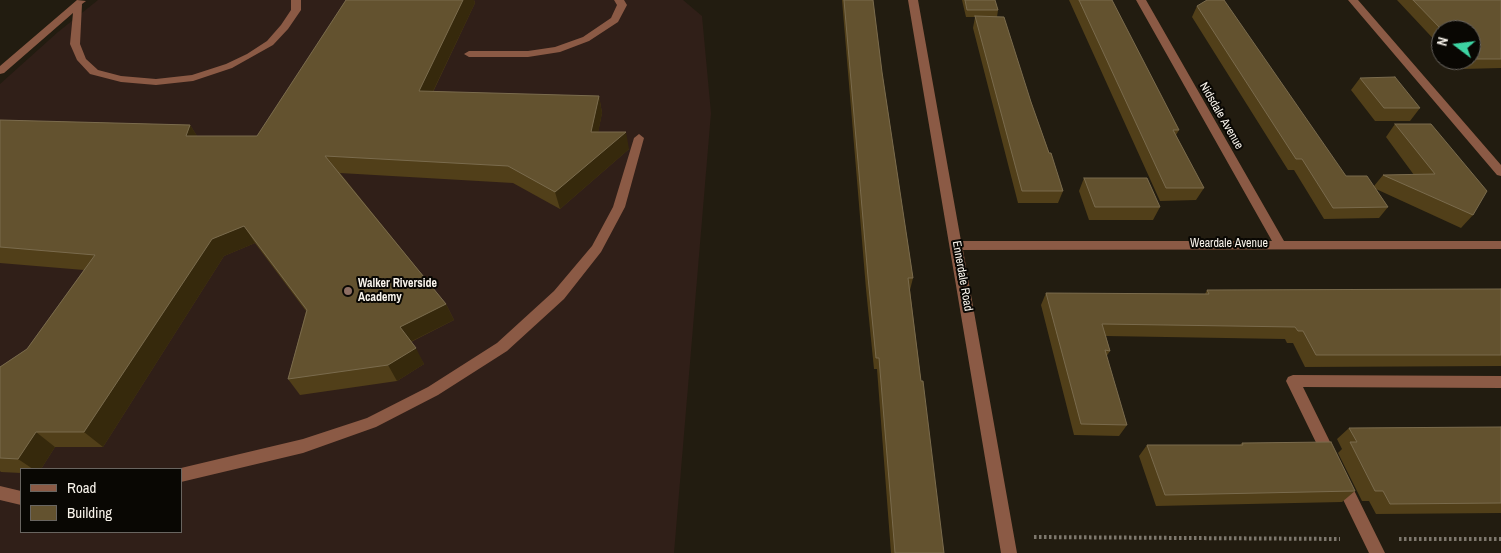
<!DOCTYPE html>
<html>
<head>
<meta charset="utf-8">
<style>
  body { margin:0 }
  #map { position:relative; width:1501px; height:553px; overflow:hidden; background:#221c10; font-family:"Archivo Narrow",sans-serif }
  canvas { display:block }
  .legend { position:absolute; left:20px; top:468px; width:162px; height:65px; box-sizing:border-box; background:#090703; border:1px solid #696560; margin:0; padding:6px 9px; list-style:none; font-size:15px; color:#f8f3eb }
  .legend li { display:flex; align-items:center; gap:10px; height:25px }
  .legend b { width:25px; border:1px solid #696560 }
  .north { position:absolute; left:1431px; top:20px; width:50px; height:50px; box-sizing:border-box; background:#090703; border:1px solid #696560; border-radius:50%; rotate:285deg; font-size:14px; font-weight:700; line-height:20px; text-align:center; color:#f8f3eb }
  .north::after { content:''; display:block; margin:auto; width:18px; height:22px; background:#3dd4a3; clip-path:polygon(50% 0,100% 100%,50% 72%,0 100%) }
</style>
</head>
<body>
<div id="map">
<canvas width="1501" height="553"></canvas>
<ul class="legend">
<li><b style="height:6px;background:#8b5a45"></b>Road</li>
<li><b style="height:14px;background:#63522f"></b>Building</li>
</ul>
<div class="north">N</div>
</div>
<script>
const ctx = document.querySelector('canvas').getContext('2d');
ctx.lineJoin = 'round';
function fillPath(path, color) { ctx.fillStyle = color; ctx.fill(path, 'evenodd'); }
const poly = rows => new Path2D(rows.map(r => 'M' + r).join(''));
function trace(path, color, width, dash) { ctx.strokeStyle = color; ctx.lineWidth = width; ctx.lineCap = dash ? 'butt' : 'round'; ctx.setLineDash(dash || []); ctx.stroke(path); }
function drawText(font, color, halo, rows, align = 'center') {
  ctx.font = font + ' "Archivo Narrow",sans-serif'; ctx.lineWidth = 4; ctx.setLineDash([]); ctx.textBaseline = 'middle'; ctx.strokeStyle = halo; ctx.fillStyle = color; for (const [text, x, y, turn = 0] of rows) {
    ctx.save(); ctx.translate(x, y); ctx.rotate((+turn || 0) * Math.PI / 180); ctx.textAlign = isNaN(turn) ? turn : align; if (halo) ctx.strokeText(text, 0, 0); ctx.fillText(text, 0, 0); ctx.restore();
  }
}
fillPath(poly([
  [98,0,683,0,702,16,711,113,674,553,0,553,0,84,58,32],
  [21,469,181,469,181,532,21,532]
]), '#301f18');
trace(poly([
  [1034,537,1340,539],
  [1399,539,1501,539]
]), '#7d776d', 4, [2.5, 2.5]);
fillPath(poly([
  [77,0,86,1,82,4,80,44,86,59,98,70,121,76,156,79,192,75,226,64,247,54,267,41,281,25,291,10,291,0,301,0,301,10,288,29,273,45,232,68,193,81,156,85,121,82,90,74,77,60,70,44,73,13,4,73,0,74,0,66,77,0],
  [614,0,624,0,627,5,618,22,589,41,560,52,528,57,469,57,464,54,469,51,528,51,555,47,583,37,611,18,617,5,614,0],
  [639,134,644,138,625,207,601,252,564,299,507,351,438,395,376,427,303,453,181,482,181,469,178,469,181,468,303,439,367,418,428,387,497,343,554,291,592,246,613,207,634,138,639,134],
  [1293,375,1501,376,1501,388,1303,387,1337,456,1335,461,1330,463,1325,461,1286,381,1288,377,1293,375],
  [1342,474,1347,476,1385,553,1369,553,1334,481,1337,476,1342,474],
  [0,486,21,491,21,505,0,500,0,486]
]), '#8b5a45');
fillPath(poly([
  [908,0,918,0,961,241,1272,241,1136,0,1146,0,1284,241,1501,241,1501,249,963,250,1017,553,1001,553,908,0],
  [1348,0,1358,0,1501,165,1501,176,1497,175,1348,0]
]), '#8b5a45');
fillPath(poly([
  [346,0,474,0,475,3,433,92,599,96,602,113,598,132,629,149,560,209,513,183,340,173,446,304,454,320,411,342,424,364,397,381,300,395,288,379,306,311,255,243,224,256,103,447,55,447,41,469,21,469,21,473,1,472,0,471,0,367,27,349,84,270,0,263,0,120,190,125,197,136,257,136],
  [842,0,873,0,882,72,913,278,910,290,921,381,944,553,891,553,877,369,874,369,866,289],
  [962,0,995,0,998,10,997,17,1031,102,1063,191,1058,203,1018,203,973,28,975,17,966,17],
  [1069,0,1112,0,1179,130,1176,135,1204,188,1196,200,1160,201],
  [1397,0,1501,0,1501,68,1462,69,1453,60,1471,60,1471,30,1441,30,1441,47],
  [1197,6,1346,176,1374,186,1383,175,1414,175,1386,137,1395,124,1473,215,1461,228,1376,189,1388,207,1379,218,1324,219,1294,170,1288,170,1192,17],
  [1360,78,1420,108,1410,121,1375,121,1351,90],
  [1084,178,1160,207,1153,220,1089,220,1079,191],
  [1501,289,1501,366,1305,367,1293,343,1287,343,1285,339,1106,336,1110,351,1106,357,1127,425,1119,436,1074,435,1041,305,1046,293,1205,294,1207,290],
  [1501,427,1501,513,1376,514,1369,501,1362,501,1338,453,1342,449,1337,439,1349,428],
  [1242,443,1355,491,1342,502,1156,506,1139,456,1147,445,1240,445]
]), '#513f19');
fillPath(poly([
  [463,0,474,0,475,3,425,108,419,91],
  [599,96,602,113,595,149,591,132],
  [190,125,201,142,186,136],
  [626,132,629,149,560,209,555,192],
  [244,226,255,243,224,256,103,447,84,432,212,239],
  [446,304,454,320,408,343,400,327],
  [416,348,424,364,397,381,388,365],
  [36,432,55,447,41,469,33,469,18,459]
]), '#36290c');
const building = poly([
  [346,0,463,0,419,91,599,96,591,132,626,132,555,192,508,166,325,156,446,304,400,327,416,348,388,365,288,379,307,310,244,226,212,239,84,432,36,432,18,459,0,458,0,367,27,349,95,255,0,247,0,120,190,125,186,136,257,136,346,0],
  [844,0,873,0,882,72,913,278,908,278,921,381,923,381,944,553,895,553,879,358,876,358,868,277,844,0],
  [965,0,995,0,998,10,967,10,965,0],
  [1079,0,1112,0,1179,130,1173,130,1204,188,1166,188,1079,0],
  [1207,0,1224,0,1346,176,1367,176,1388,207,1333,208,1302,159,1296,159,1197,6,1207,0],
  [1413,0,1501,0,1501,59,1471,59,1471,30,1442,30,1413,0],
  [975,16,1004,17,1031,102,1049,153,1051,153,1063,191,1022,191,975,16],
  [1395,77,1420,108,1384,108,1360,78,1395,77],
  [1395,124,1431,124,1487,191,1473,215,1383,175,1435,174,1395,124],
  [1084,178,1147,178,1160,207,1095,207,1084,178],
  [1501,289,1501,355,1316,355,1303,331,1298,331,1295,327,1102,324,1110,351,1105,350,1127,425,1081,424,1046,293,1209,294,1207,290,1501,289],
  [1501,427,1501,503,1390,504,1383,491,1375,491,1350,442,1357,442,1349,428,1501,427],
  [1331,442,1355,491,1165,495,1147,445,1243,445,1242,443,1331,442]
]);
fillPath(building, '#63522f');
trace(building, '#7a6b4d', 1);
for (const [x, y, r, color] of [
  [348,291,5,"#8d6e63"]
]) { const dot = new Path2D(); dot.arc(x, y, r, 0, 2 * Math.PI); ctx.fillStyle = color; ctx.fill(dot); trace(dot, '#090703', 2); }
drawText('12px', '#f8f3eb', '#090703', [
  ["Nidsdale Avenue",1221,116,60],
  ["Weardale Avenue",1229,244],
  ["Ennerdale Road",962,276,80]
]);
drawText('bold 12px', '#f8f3eb', '#090703', [
  ["Walker Riverside",358,284],
  ["Academy",358,298]
], 'left');
</script>
</body>
</html>
